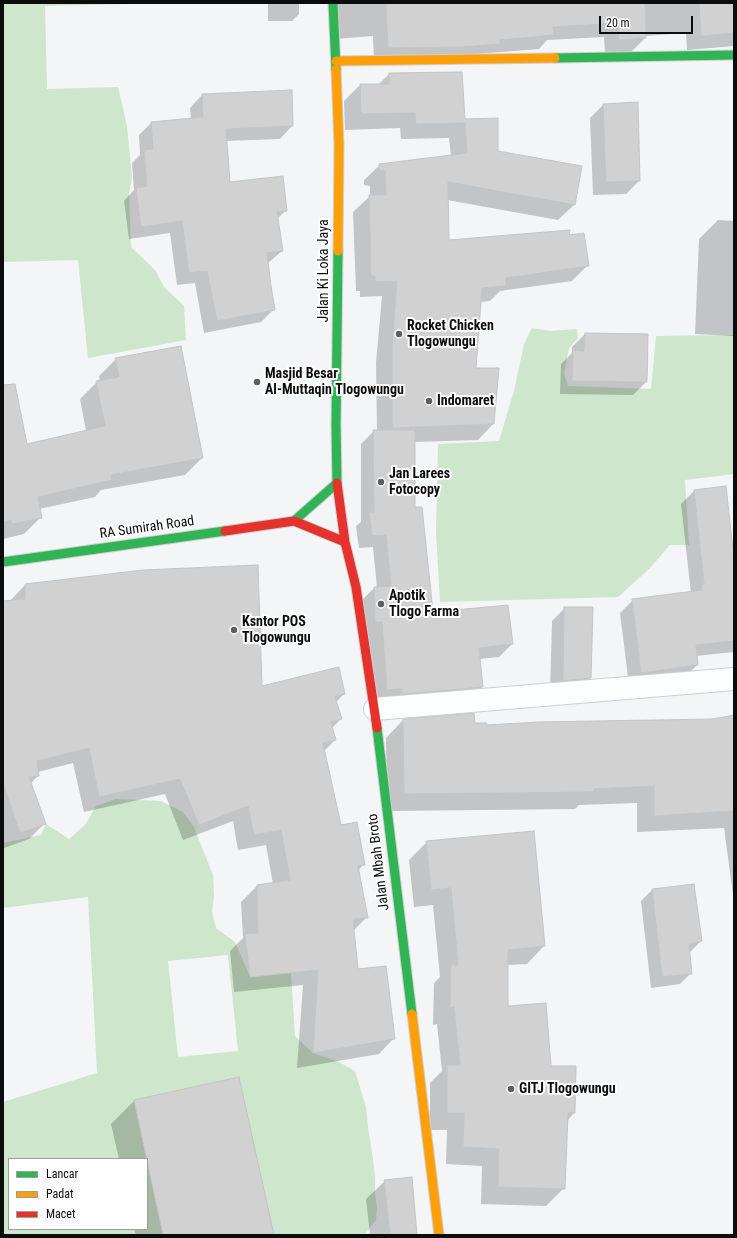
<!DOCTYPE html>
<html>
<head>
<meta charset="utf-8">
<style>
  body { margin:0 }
  #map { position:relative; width:737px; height:1238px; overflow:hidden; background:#f3f5f7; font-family:"Roboto Condensed",sans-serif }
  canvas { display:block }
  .frame { position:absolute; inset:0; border:4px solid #0c0c0d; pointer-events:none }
  .legend { position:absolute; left:8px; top:1158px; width:140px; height:72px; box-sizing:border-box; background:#fff; border:1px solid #9e9e9e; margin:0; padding:5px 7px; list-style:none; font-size:12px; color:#0c0c0d }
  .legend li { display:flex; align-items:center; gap:8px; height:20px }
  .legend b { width:20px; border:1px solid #9e9e9e }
  .scale { position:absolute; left:599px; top:16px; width:94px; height:18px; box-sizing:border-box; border:2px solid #0c0c0d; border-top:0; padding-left:5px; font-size:12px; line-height:14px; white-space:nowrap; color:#0c0c0d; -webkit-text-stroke:3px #fff; paint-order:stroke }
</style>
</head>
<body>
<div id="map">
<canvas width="737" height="1238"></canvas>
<div class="frame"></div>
<ul class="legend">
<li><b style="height:5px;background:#30b455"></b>Lancar</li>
<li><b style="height:5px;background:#ff9f0a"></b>Padat</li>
<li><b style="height:5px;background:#e5322d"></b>Macet</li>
</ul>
<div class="scale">20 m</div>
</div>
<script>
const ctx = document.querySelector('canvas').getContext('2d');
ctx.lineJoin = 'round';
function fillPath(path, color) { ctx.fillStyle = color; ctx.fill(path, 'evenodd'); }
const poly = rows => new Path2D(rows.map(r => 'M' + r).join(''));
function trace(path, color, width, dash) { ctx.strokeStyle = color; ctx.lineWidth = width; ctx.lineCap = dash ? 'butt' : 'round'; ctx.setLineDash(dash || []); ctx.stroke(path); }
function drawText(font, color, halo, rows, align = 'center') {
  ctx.font = font + ' "Roboto Condensed",sans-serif'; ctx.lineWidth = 4; ctx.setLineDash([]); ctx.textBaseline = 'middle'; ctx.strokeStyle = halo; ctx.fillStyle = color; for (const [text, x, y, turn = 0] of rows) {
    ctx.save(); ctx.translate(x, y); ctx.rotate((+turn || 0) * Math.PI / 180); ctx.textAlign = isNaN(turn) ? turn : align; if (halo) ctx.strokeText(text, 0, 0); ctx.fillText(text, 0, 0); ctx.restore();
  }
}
fillPath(poly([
  [3,3,130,3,130,4,45,6,47,89,118,87,127,126,132,177,129,194,131,247,155,270,164,287,184,306,186,340,88,358,78,260,3,262],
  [532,328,550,331,577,329,578,338,569,348,564,374,568,386,651,389,656,336,734,335,734,474,685,480,689,545,670,545,650,568,618,597,440,602,436,532,438,444,499,441,514,391,524,344],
  [116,799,161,801,183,812,194,827,213,875,214,896,212,912,216,928,235,942,250,977,291,973,295,1036,313,1053,339,1062,355,1071,366,1107,368,1128,371,1145,375,1175,375,1195,377,1207,376,1220,366,1233,366,1235,3,1235,3,1102,97,1073,88,897,3,908,3,843,41,835,46,824,69,839,85,825,96,806],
  [228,955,238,1051,178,1057,168,961],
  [9,1159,147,1159,147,1229,9,1229]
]), '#cde6cc');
fillPath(poly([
  [268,3,299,3,299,14,292,21,268,21],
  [332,3,734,3,734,46,687,50,686,33,645,36,645,38,631,52,605,54,604,37,547,40,539,49,374,62,373,36,335,39],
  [389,74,464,120,497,152,574,205,558,220,447,200,448,241,568,236,588,265,572,281,500,291,490,301,480,302,475,369,493,424,478,440,414,442,414,508,432,614,512,644,499,657,479,659,482,687,469,700,374,702,361,601,374,588,377,588,373,547,359,548,356,526,361,522,361,444,374,431,377,431,376,363,382,296,360,297,360,291,356,291,353,212,370,196,370,186,364,185,364,180,380,165,451,156,449,138,401,139,400,128,345,130,344,101,360,85,378,85],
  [202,95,292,126,280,139,226,141,229,183,286,210,277,219,282,251,267,264,274,309,261,322,204,333,195,283,177,285,170,233,129,239,124,201,134,190,132,163,140,155,139,135,151,123,191,119,190,108],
  [603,105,639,181,626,194,593,195,590,118],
  [718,220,734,221,734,336,695,334,699,239],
  [585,334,646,382,633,395,560,394,561,364,572,353,572,347],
  [116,359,202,458,185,475,101,490,95,497,39,509,41,517,24,534,3,539,3,421,26,445,86,431,80,399,97,382,100,382,99,376],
  [694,491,734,567,734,652,696,656,697,665,684,678,629,685,620,613,633,600,691,593,681,504],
  [25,585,261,687,344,694,336,702,341,719,332,728,335,740,324,751,340,826,363,865,358,871,367,917,353,931,357,970,394,1038,379,1054,297,1068,303,985,234,992,230,951,243,938,241,902,257,886,273,884,266,845,238,850,233,821,183,840,165,794,84,812,73,763,38,772,38,776,31,783,44,824,29,839,4,848,3,844,3,602,10,601],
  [565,608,590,678,577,691,550,693,552,621],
  [734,716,734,902,724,828,637,832,637,803,579,805,575,809,387,811,386,738,403,720,474,724,486,726,712,720],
  [533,832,544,946,527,964,507,965,507,1007,550,1066,574,1113,567,1121,564,1188,546,1206,481,1204,482,1166,446,1164,447,1130,430,1130,430,1083,442,1071,437,1024,433,1025,434,983,440,977,433,905,414,907,409,860,427,842],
  [652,890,701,941,689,953,691,973,680,984,651,988,641,901],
  [134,1101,273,1235,136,1235,134,1229,147,1229,147,1159,119,1159,111,1124],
  [385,1181,416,1235,370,1235,366,1199]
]), '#0003');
const building = poly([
  [386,3,645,3,646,38,619,40,618,23,553,27,554,35,500,40,500,44,461,47,388,48,386,3],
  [699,3,734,3,734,33,701,36,699,3],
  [462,72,465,119,498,118,498,151,582,166,575,205,448,182,449,240,570,230,569,235,584,233,589,266,506,278,506,286,482,288,476,368,499,368,494,424,392,428,392,347,397,281,376,282,375,276,371,276,369,195,386,195,385,171,379,170,379,164,467,153,465,123,416,124,415,113,361,114,360,84,389,84,389,73,462,72],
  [292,90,293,126,226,129,230,182,283,176,287,211,277,212,283,251,267,253,271,286,275,310,217,321,207,271,189,273,182,221,141,227,136,188,147,186,144,150,153,149,151,122,203,117,202,94,292,90],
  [638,102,640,181,606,182,603,104,638,102],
  [585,333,648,334,647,382,572,381,573,350,584,351,585,333],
  [181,346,203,458,111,475,112,480,38,497,42,518,12,524,11,520,3,522,3,385,15,384,27,444,105,426,96,381,119,377,115,358,181,346],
  [373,430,415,430,415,507,422,507,433,612,508,605,513,644,479,648,483,687,402,694,402,689,387,690,382,622,375,622,374,587,391,586,386,535,372,536,369,512,374,512,373,430],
  [726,486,734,558,734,641,696,645,698,665,641,673,632,599,702,590,702,584,704,584,694,490,726,486],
  [258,565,262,686,339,667,345,694,335,697,342,719,331,722,336,740,323,743,341,825,357,822,365,865,358,866,368,918,353,919,358,969,386,966,395,1039,313,1053,318,970,250,977,245,934,258,933,257,885,290,880,281,830,254,835,248,806,199,825,180,779,99,797,89,748,37,761,39,776,29,777,46,824,20,833,3,783,3,601,25,599,25,584,143,570,258,565],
  [564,607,593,607,591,678,563,681,564,607],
  [474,713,475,723,487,723,487,725,539,722,712,719,734,715,734,811,654,816,654,786,594,789,594,792,404,794,403,719,474,713],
  [534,831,545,946,508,950,508,1006,546,1003,551,1066,576,1066,575,1113,568,1113,565,1189,498,1187,499,1149,463,1147,464,1113,447,1113,447,1065,460,1065,454,1007,450,1008,451,965,458,965,451,888,431,890,426,841,534,831],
  [694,884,702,941,689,944,692,974,662,977,652,889,694,884],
  [239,1077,274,1235,163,1235,134,1100,239,1077],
  [412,1177,417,1235,390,1235,384,1180,412,1177]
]);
fillPath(building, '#d1d1d2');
trace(building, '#c4c4c5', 1);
const street = poly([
  [375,709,734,679]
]);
const fast = poly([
  [333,3,336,69],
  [555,58,734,55],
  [294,521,337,483,336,425,338,251],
  [3,562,225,531],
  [377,728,412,1014]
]);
const slow = poly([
  [336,61,555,58],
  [336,69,339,146,338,251],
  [412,1014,439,1235]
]);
const jam = poly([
  [337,483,345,542],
  [294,521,345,542,356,587,377,728],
  [225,531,294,521]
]);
trace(street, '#cfcfd1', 24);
trace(fast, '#cfcfd1', 11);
trace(slow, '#cfcfd1', 11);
trace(jam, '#cfcfd1', 11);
trace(street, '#fdfefe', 22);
trace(fast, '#30b455', 9);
trace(slow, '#ff9f0a', 9);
trace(jam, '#e5322d', 9);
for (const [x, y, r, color] of [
  [399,334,4,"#5d5e5f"],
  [257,382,4,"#5d5e5f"],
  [429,401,4,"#5d5e5f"],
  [381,482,4,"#5d5e5f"],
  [381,604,4,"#5d5e5f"],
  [234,630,4,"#5d5e5f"],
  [511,1089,4,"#5d5e5f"]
]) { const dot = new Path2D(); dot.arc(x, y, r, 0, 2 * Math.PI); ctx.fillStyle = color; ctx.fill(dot); trace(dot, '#fff', 1.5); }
drawText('14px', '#0c0c0d', '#fff', [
  ["Jalan Ki Loka Jaya",324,271,-90],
  ["RA Sumirah Road",147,528,-8],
  ["Jalan Mbah Broto",379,862,-97]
]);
drawText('bold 14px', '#0c0c0d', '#fff', [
  ["Rocket Chicken",407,326],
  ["Tlogowungu",407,342],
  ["Masjid Besar",265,374],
  ["Al-Muttaqin Tlogowungu",265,390],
  ["Indomaret",437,401],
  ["Jan Larees",389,474],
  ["Fotocopy",389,490],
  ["Apotik",389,596],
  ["Tlogo Farma",389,612],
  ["Ksntor POS",242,622],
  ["Tlogowungu",242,638],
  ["GITJ Tlogowungu",519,1089]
], 'left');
</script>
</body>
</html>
